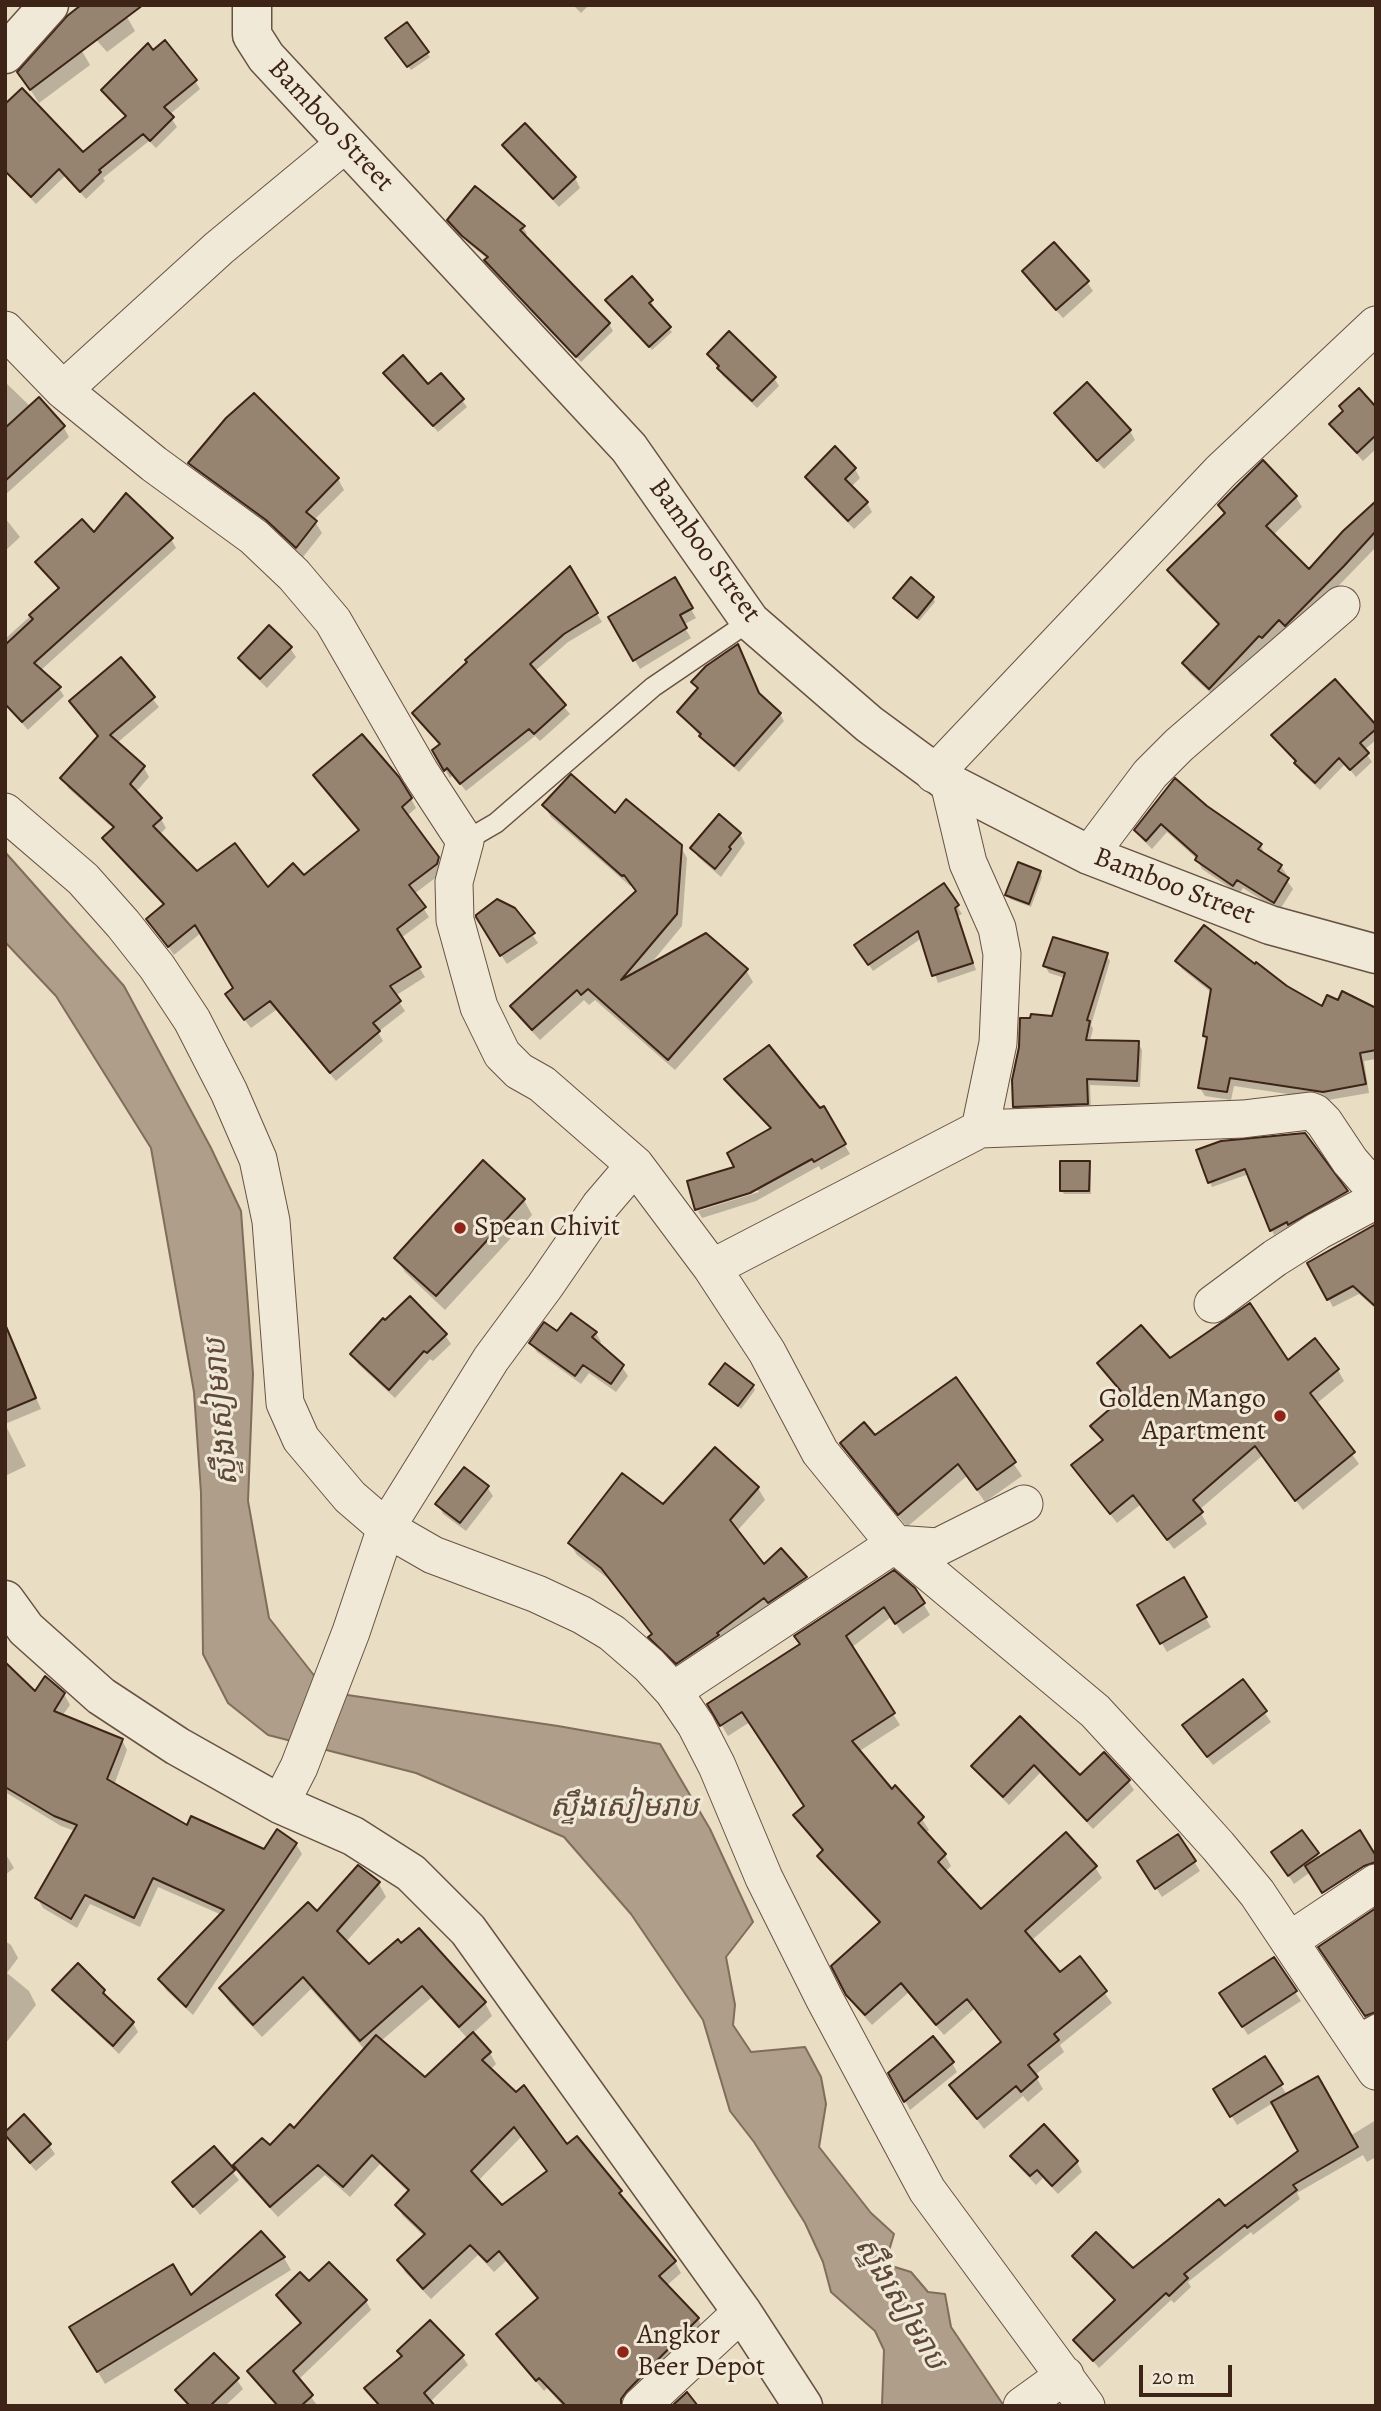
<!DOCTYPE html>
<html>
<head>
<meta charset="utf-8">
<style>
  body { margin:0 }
  #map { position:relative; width:1381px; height:2411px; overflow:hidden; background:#e9ddc3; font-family:Alegreya,serif }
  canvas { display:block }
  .frame { position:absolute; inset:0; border:7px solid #3d2417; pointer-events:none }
  .scale { position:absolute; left:1139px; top:2365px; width:93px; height:32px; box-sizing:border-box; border:4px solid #3d2417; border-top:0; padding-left:9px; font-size:21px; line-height:24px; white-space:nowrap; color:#3d2417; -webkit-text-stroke:5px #f1e9d8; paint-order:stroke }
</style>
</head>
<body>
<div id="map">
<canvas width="1381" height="2411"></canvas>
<div class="frame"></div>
<div class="scale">20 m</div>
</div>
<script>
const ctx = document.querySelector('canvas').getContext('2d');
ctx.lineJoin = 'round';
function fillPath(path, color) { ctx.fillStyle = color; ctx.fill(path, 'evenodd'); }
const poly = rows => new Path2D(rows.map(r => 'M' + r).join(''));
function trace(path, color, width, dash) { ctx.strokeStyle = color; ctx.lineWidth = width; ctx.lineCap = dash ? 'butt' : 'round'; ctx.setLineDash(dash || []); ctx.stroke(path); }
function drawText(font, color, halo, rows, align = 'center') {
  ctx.font = font + ' Alegreya,"Noto Sans Khmer",serif'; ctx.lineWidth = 6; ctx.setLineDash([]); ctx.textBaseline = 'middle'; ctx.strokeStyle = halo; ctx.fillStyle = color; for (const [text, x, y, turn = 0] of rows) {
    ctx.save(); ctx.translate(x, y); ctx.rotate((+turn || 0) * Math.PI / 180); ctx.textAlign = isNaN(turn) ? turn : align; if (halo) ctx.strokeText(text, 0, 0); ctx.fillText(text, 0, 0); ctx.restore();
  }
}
const water = poly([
  [5,852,124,986,211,1148,241,1211,253,1374,248,1501,269,1618,327,1692,558,1726,660,1744,710,1829,753,1922,726,1957,735,2005,733,2025,751,2052,805,2047,821,2077,826,2104,819,2147,871,2213,894,2234,885,2264,911,2272,928,2292,945,2294,951,2327,1004,2406,882,2405,884,2350,875,2331,831,2292,823,2262,805,2223,754,2142,730,2111,703,2020,631,1914,564,1837,416,1773,268,1735,228,1703,203,1654,201,1493,194,1392,151,1148,56,996,5,942,5,852]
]);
fillPath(water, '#af9e89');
trace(water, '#816d5b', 2);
fillPath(poly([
  [573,5,589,5,581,13],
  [127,17,135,31,107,52,84,26],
  [390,42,427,53,430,57,411,70],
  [82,51,90,65,39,103,19,72],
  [153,52,195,81,200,89,169,115,177,127,156,148,149,141,103,178,105,181,86,199,65,176,36,204,5,172,5,107,83,154,127,118,108,99,103,90],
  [504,145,575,178,580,188,559,207,510,154],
  [449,220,523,227,527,234,524,237,609,324,613,331,581,362,491,267,488,259,468,243],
  [1024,271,1087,282,1093,291,1063,318,1029,281],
  [651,301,653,305,651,307,672,332,652,350,610,304],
  [709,355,774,378,779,386,757,408,723,376],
  [385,373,462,400,467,407,438,432,409,400,407,401],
  [5,382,31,407,39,400,64,428,69,437,5,495],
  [1376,405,1376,449,1363,461,1337,433,1332,424],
  [1056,414,1130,431,1135,440,1104,469,1061,423],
  [190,463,338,479,344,490,314,520,322,533,303,557,275,531,197,474],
  [855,469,860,478,851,487,867,503,872,512,854,529,812,486,807,477],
  [1296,497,1302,507,1273,535,1309,571,1376,503,1376,547,1291,635,1268,648,1266,645,1216,698,1190,674,1184,664,1219,626,1175,581,1170,571,1226,515,1220,505],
  [5,518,20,537,5,551],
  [94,534,171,539,176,548,40,671,59,688,64,696,28,730,5,704,5,639,59,590,37,562],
  [570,569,602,622,568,642,534,672,570,714,540,741,535,736,466,791,453,775,450,778,434,751,441,745,414,713],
  [674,579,696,618,683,625,691,638,640,669,610,618],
  [933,598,935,602,919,621,895,599],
  [290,648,296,657,267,688,245,667,240,658],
  [121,660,159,707,117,743,144,768,149,777,136,792,161,819,166,828,159,835,197,874,267,890,304,877,360,831,316,776,411,799,416,808,407,816,443,868,442,873,414,894,429,917,401,938,425,977,395,996,405,1011,378,1032,383,1041,336,1081,276,1010,251,1028,232,1004,235,989,202,932,174,955,148,919,164,906,109,847,104,838,114,829,68,788,63,778,99,737,71,701],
  [694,682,760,695,780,714,784,721,739,772,706,743,679,712,698,690],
  [1376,728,1376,740,1364,750,1372,762,1356,777,1345,764,1320,790,1300,771,1297,763,1278,743,1273,736],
  [544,805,615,815,680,846,687,858,682,926,648,967,746,970,753,982,675,1070,595,1000,589,1005,584,1000,540,1040,519,1018,513,1006,637,893,631,885,630,886,551,817],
  [1206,807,1261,845,1265,856,1281,866,1287,875,1285,878,1293,889,1279,911,1243,888,1239,894,1202,869,1197,859,1167,832,1152,849,1142,839,1136,830],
  [740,834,745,843,721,877,698,857,692,848],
  [1040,873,1042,877,1031,907,1010,899,1007,895],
  [957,906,962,914,958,916,976,970,938,983,922,938,873,971,861,953],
  [514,909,538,943,507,964,484,930],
  [1106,955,1110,961,1091,1025,1093,1029,1090,1041,1138,1043,1142,1050,1140,1087,1090,1085,1091,1110,1018,1113,1014,1106,1032,1020,1053,1017,1065,978,1049,973,1045,966],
  [1177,961,1286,987,1323,1008,1338,1002,1376,1010,1376,1059,1364,1061,1369,1093,1328,1100,1234,1086,1231,1100,1205,1096,1200,1088,1208,1041,1205,1036,1212,993,1182,969],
  [726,1079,820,1110,823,1108,850,1154,821,1170,819,1166,756,1201,702,1218,698,1211,759,1192,737,1168,772,1130,731,1088],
  [1304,1135,1350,1197,1293,1229,1291,1226,1274,1235,1249,1174,1212,1187,1210,1182],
  [483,1163,524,1200,532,1215,445,1310,405,1272,396,1258],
  [1089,1163,1091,1167,1091,1194,1064,1194,1061,1190],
  [1376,1252,1376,1309,1359,1294,1333,1307,1309,1263],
  [385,1322,445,1335,451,1344,433,1361,430,1359,395,1398,358,1364,352,1355],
  [596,1333,601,1342,598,1345,622,1367,628,1376,616,1392,589,1373,581,1384,537,1352,531,1343,557,1334],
  [18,1357,41,1409,5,1424,5,1363],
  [1169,1361,1287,1362,1338,1370,1344,1381,1316,1404,1359,1464,1303,1510,1262,1456,1199,1510,1207,1524,1174,1549,1140,1505,1117,1523,1080,1476,1103,1442,1093,1426,1125,1397,1099,1363],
  [956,1380,1022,1476,985,1502,967,1476,907,1527,849,1456,842,1443,875,1438],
  [711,1384,753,1386,755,1390,741,1409],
  [5,1424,26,1466,5,1476],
  [715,1450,758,1488,765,1500,737,1531,763,1566,781,1550,806,1578,812,1589,684,1674,657,1648,651,1637,653,1636,610,1580,577,1555,570,1544,664,1507],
  [487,1487,493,1496,466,1531,443,1514,438,1504],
  [1184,1580,1211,1627,1167,1652,1139,1605],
  [914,1589,930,1615,903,1634,891,1617,851,1648,900,1725,858,1752,891,1791,922,1819,929,1830,925,1833,945,1855,951,1866,945,1872,980,1911,1095,1867,1102,1878,1031,1941,1060,1974,1079,1959,1112,2003,1060,2045,1064,2052,1035,2075,1043,2089,1028,2102,1023,2096,984,2129,951,2085,1002,2044,974,2009,944,2035,908,1993,872,2025,855,2006,848,1994,880,1924,826,1867,819,1856,824,1852,802,1827,795,1816,805,1807,750,1722,728,1736,709,1704],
  [5,1665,36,1694,64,1694,70,1705,62,1716,122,1740,127,1750,114,1785,187,1828,265,1851,296,1844,302,1854,193,2015,166,1990,160,1980,222,1915,158,1887,140,1927,90,1904,77,1928,43,1908,37,1898,75,1831,61,1826,5,1792],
  [1243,1682,1271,1722,1213,1765,1190,1735],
  [1020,1719,1080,1778,1128,1781,1134,1790,1093,1829,1040,1773,1009,1805,979,1775,974,1766],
  [1178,1836,1200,1871,1162,1897,1145,1871],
  [5,1853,14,1868,5,1875],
  [1317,1854,1323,1863,1294,1884,1279,1861],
  [358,1867,379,1884,386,1897,345,1943,369,1967,485,2003,492,2016,472,2034,490,2053,496,2064,490,2070,567,2146,620,2192,626,2204,675,2262,681,2273,666,2286,698,2319,704,2330,630,2406,563,2406,547,2388,544,2391,505,2345,498,2334,538,2300,506,2261,494,2272,478,2255,431,2299,405,2272,399,2261,425,2237,403,2216,397,2205,409,2193,380,2164,350,2197,325,2175,278,2217,241,2177,235,2166,270,2147,294,2131,365,2050,311,1989,262,2037,229,2002,221,1989,317,1914],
  [431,1998,468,2039,425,2080,381,2041],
  [521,2137,548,2172,502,2207,478,2181],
  [5,1941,11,1945,18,1958,7,1973,29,1991,36,2005,5,2044],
  [54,1990,104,1991,109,2001,133,2023,138,2032,119,2054,60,1999],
  [1295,1992,1301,2001,1248,2035,1227,2003],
  [1265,2059,1287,2095,1350,2136,1376,2120,1376,2157,1367,2162,1363,2155,1297,2193,1300,2199,1253,2235,1251,2232,1188,2282,1191,2287,1174,2303,1171,2300,1099,2368,1075,2340,1116,2301,1079,2264,1074,2257,1133,2270,1224,2209,1301,2151,1273,2103,1237,2125,1216,2090],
  [952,2063,957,2072,910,2110,890,2073],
  [1044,2127,1077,2162,1082,2172,1058,2194,1043,2178,1036,2185,1018,2166,1013,2156],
  [6,2134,49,2145,55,2154,36,2171,11,2143],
  [213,2148,239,2180,200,2215,174,2182],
  [261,2234,284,2258,291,2270,105,2384,72,2328,191,2297],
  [309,2284,366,2301,371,2310,298,2380,317,2405,277,2406,249,2371,302,2325,283,2305,278,2295],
  [400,2352,462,2356,468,2365,429,2403,430,2406,379,2406,367,2388,403,2357],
  [237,2380,243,2389,225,2406,188,2406,177,2390]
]), '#0003');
const building = poly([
  [81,5,143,5,30,90,17,72,67,16,81,5],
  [407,22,429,52,407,67,385,38,407,22],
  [165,40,197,80,164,107,174,117,150,141,143,134,99,170,101,172,80,192,59,169,31,197,5,171,5,104,22,88,83,152,126,116,101,90,148,43,153,50,165,40],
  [525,123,576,177,553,199,502,145,525,123],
  [475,186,525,226,520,230,610,323,576,357,484,260,488,257,462,236,447,220,475,186],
  [1054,242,1089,281,1056,310,1022,271,1054,242],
  [632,276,653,300,649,303,671,327,649,347,605,300,632,276],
  [729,331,776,377,752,401,717,368,719,366,707,354,729,331],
  [403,355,428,384,441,373,464,399,433,426,383,373,403,355],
  [1087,382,1131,430,1097,461,1054,413,1087,382],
  [1359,388,1376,407,1376,435,1357,453,1329,424,1343,411,1339,406,1359,388],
  [254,393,339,478,306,512,317,521,296,548,266,520,188,463,226,418,254,393],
  [39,397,65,426,5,481,5,428,39,397],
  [835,446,856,468,845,479,868,502,848,521,805,477,835,446],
  [1263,460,1297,496,1266,526,1309,569,1343,531,1376,501,1376,531,1344,566,1285,626,1279,620,1262,638,1259,636,1209,689,1182,663,1219,624,1167,570,1225,513,1218,505,1263,460],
  [126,493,173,538,34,663,61,687,22,722,5,704,5,645,33,619,29,615,59,588,35,562,82,519,94,532,126,493],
  [570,566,598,613,564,634,530,664,566,705,534,734,529,729,460,784,447,768,444,771,432,750,440,744,412,713,467,662,465,660,570,566],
  [675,577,693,608,680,615,687,628,633,661,608,617,675,577],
  [911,577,934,597,917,618,893,598,911,577],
  [269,625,292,647,260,679,238,658,269,625],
  [738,644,759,693,781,713,734,766,699,736,701,734,677,712,698,688,691,682,706,666,738,644],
  [121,657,155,697,110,735,145,766,130,784,162,818,153,826,197,871,235,843,268,887,293,863,304,875,359,830,313,775,362,734,399,777,412,798,402,807,439,857,437,864,409,885,426,907,397,929,421,967,390,986,401,1001,373,1023,380,1031,330,1073,270,1001,244,1020,225,994,233,988,195,925,168,947,146,919,164,904,102,838,114,827,60,778,98,736,69,701,121,657],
  [1335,679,1376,725,1376,729,1360,743,1369,753,1350,770,1339,758,1315,783,1294,763,1296,761,1271,735,1335,679],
  [571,774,615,813,626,799,682,845,677,914,621,980,706,933,748,969,668,1060,588,989,581,995,577,990,532,1030,510,1006,636,891,624,875,622,876,542,805,571,774],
  [1175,778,1207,806,1262,844,1258,849,1282,865,1278,871,1289,878,1274,903,1237,880,1233,886,1195,860,1197,856,1161,824,1146,841,1134,830,1175,778],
  [719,814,741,833,729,847,731,849,715,869,690,848,719,814],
  [1018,862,1041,871,1029,904,1005,895,1018,862],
  [944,883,959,905,955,908,973,963,932,976,918,931,868,965,854,945,944,883],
  [497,899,515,908,535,933,500,956,476,917,476,915,497,899],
  [1204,925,1255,964,1256,962,1287,986,1322,1006,1327,995,1338,1000,1342,991,1376,1008,1376,1050,1360,1053,1366,1084,1323,1092,1230,1078,1227,1092,1198,1088,1207,1037,1203,1036,1211,989,1175,961,1204,925],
  [1053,937,1108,953,1087,1020,1090,1021,1086,1040,1139,1041,1137,1081,1087,1079,1088,1104,1013,1107,1012,1080,1019,1047,1020,1018,1030,1018,1031,1014,1052,1016,1065,973,1043,966,1053,937],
  [769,1045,820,1108,824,1106,846,1144,814,1162,812,1159,750,1193,695,1210,687,1181,734,1167,727,1153,771,1128,724,1079,769,1045],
  [1305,1133,1348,1191,1288,1225,1287,1222,1270,1231,1245,1169,1208,1183,1196,1150,1221,1141,1305,1133],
  [483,1160,525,1199,436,1296,394,1258,483,1160],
  [1060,1161,1090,1161,1089,1191,1060,1191,1060,1161],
  [1376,1224,1376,1307,1353,1286,1327,1300,1307,1263,1376,1224],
  [410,1296,447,1334,427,1353,424,1351,389,1390,350,1354,383,1318,385,1320,410,1296],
  [1250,1303,1288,1360,1315,1338,1339,1369,1310,1393,1355,1452,1295,1501,1255,1446,1193,1500,1203,1512,1167,1540,1133,1495,1110,1514,1071,1465,1103,1440,1090,1426,1125,1396,1097,1363,1141,1325,1170,1358,1250,1303],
  [571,1313,597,1332,592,1337,624,1365,611,1384,583,1365,575,1376,529,1343,544,1322,557,1331,571,1313],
  [5,1324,36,1398,5,1411,5,1324],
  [725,1363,754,1385,738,1406,709,1384,725,1363],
  [956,1377,1016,1462,977,1490,958,1464,898,1515,840,1443,864,1422,875,1435,956,1377],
  [715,1447,759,1487,730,1520,764,1564,781,1548,807,1577,768,1603,764,1598,717,1633,719,1635,676,1664,648,1637,652,1634,601,1568,568,1543,622,1473,663,1504,715,1447],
  [464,1467,489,1486,460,1523,435,1504,464,1467],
  [894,1570,915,1588,925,1603,895,1624,884,1607,846,1636,895,1713,852,1741,892,1789,895,1785,924,1817,918,1823,946,1854,938,1862,981,1909,1066,1832,1097,1866,1025,1931,1060,1972,1080,1956,1107,1991,1054,2034,1059,2040,1028,2065,1038,2077,1021,2092,1016,2086,977,2119,949,2085,1001,2042,967,1999,936,2025,901,1983,865,2015,846,1995,831,1966,880,1922,817,1856,823,1850,793,1815,804,1806,742,1712,720,1726,707,1704,800,1644,794,1636,894,1570],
  [1184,1577,1207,1617,1160,1644,1137,1605,1184,1577],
  [5,1662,35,1691,45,1676,65,1693,54,1711,123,1739,107,1779,187,1825,191,1816,264,1849,277,1829,297,1843,186,2007,158,1979,224,1910,153,1878,134,1918,85,1895,71,1919,35,1898,77,1825,54,1816,5,1787,5,1662],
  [1243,1679,1267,1711,1207,1757,1182,1725,1243,1679],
  [1020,1716,1080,1775,1104,1752,1130,1780,1087,1821,1034,1765,1003,1797,971,1766,1020,1716],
  [1302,1830,1319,1853,1288,1876,1271,1852,1302,1830],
  [1360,1830,1376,1856,1376,1862,1364,1866,1322,1893,1305,1866,1360,1830],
  [1178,1834,1196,1861,1155,1889,1137,1861,1178,1834],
  [358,1865,380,1882,337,1931,369,1964,398,1939,401,1943,419,1928,486,2002,459,2027,422,1986,360,2041,303,1977,253,2025,219,1988,308,1902,317,1911,358,1865],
  [1376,1908,1376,2012,1365,2016,1318,1947,1376,1908],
  [1274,1957,1297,1991,1242,2027,1219,1993,1274,1957],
  [78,1963,105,1990,103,1993,134,2022,113,2046,52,1990,78,1963],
  [473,2032,491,2052,482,2060,516,2092,524,2085,567,2144,577,2136,622,2191,619,2193,676,2261,659,2276,699,2318,627,2391,621,2399,621,2406,566,2406,539,2378,536,2381,496,2334,538,2298,499,2251,487,2262,470,2245,423,2289,397,2260,425,2234,395,2205,409,2190,372,2155,343,2187,318,2165,270,2207,233,2165,262,2138,270,2145,290,2124,294,2128,376,2035,425,2077,473,2032],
  [514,2127,547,2171,502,2205,471,2171,514,2127],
  [933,2036,954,2062,904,2102,888,2073,933,2036],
  [1265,2056,1283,2084,1230,2117,1213,2089,1265,2056],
  [1318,2076,1358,2147,1293,2185,1297,2190,1247,2228,1245,2225,1184,2274,1188,2278,1169,2296,1166,2293,1093,2361,1073,2340,1115,2300,1072,2256,1096,2232,1133,2268,1219,2199,1225,2206,1298,2151,1271,2102,1318,2076],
  [24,2114,51,2144,30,2163,5,2135,5,2132,24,2114],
  [1044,2124,1078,2161,1052,2186,1037,2170,1030,2176,1010,2156,1044,2124],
  [214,2146,235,2170,193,2207,172,2182,214,2146],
  [261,2231,285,2257,97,2372,69,2327,173,2264,191,2295,261,2231],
  [329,2262,367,2300,293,2371,313,2395,301,2406,278,2406,247,2371,301,2323,276,2295,300,2272,309,2281,329,2262],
  [430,2320,464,2355,424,2393,435,2406,380,2406,364,2388,402,2356,397,2351,430,2320],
  [214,2353,239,2378,210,2406,190,2406,175,2390,214,2353],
  [687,2392,698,2406,672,2406,687,2392]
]);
fillPath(building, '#968470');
trace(building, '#3d2417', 2);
const service = poly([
  [465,841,496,823,653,687,750,621],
  [1354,2036,1376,2024]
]);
const minor = poly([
  [5,330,63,390,154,464,254,537,294,575,333,621,420,772,465,841,454,882,455,920,479,1007,502,1054,519,1071,542,1084,635,1165,712,1268,767,1352,820,1452,895,1544,1095,1711,1154,1775,1218,1846,1257,1893,1376,2071],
  [63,390,219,248,346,143],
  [934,774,1221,471,1376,325],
  [949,783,968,863,997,928,1002,954,998,1043,980,1129],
  [5,812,83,879,123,924,157,967,192,1020,229,1092,258,1159,271,1221,285,1403,301,1439,350,1497,386,1528,433,1555,537,1594,582,1615,612,1633,649,1665,673,1691,696,1725,717,1766,764,1878,824,1998,927,2190,1086,2406],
  [1089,855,1150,774,1179,745,1341,605],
  [712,1268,980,1129,1243,1119,1310,1111,1315,1113,1324,1122,1350,1161,1376,1191],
  [1213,1304,1275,1258,1318,1231,1376,1200],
  [673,1691,895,1544,938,1547,1024,1504],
  [280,1804,299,1767,351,1632,386,1528,491,1359,545,1286,600,1206,635,1165],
  [1289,1941,1376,1883],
  [641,2406,742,2312],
  [1022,2406,1065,2375]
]);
const tertiary = poly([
  [252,5,252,35,266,57,629,448,750,621,869,724,949,783,1089,855,1270,925,1376,954],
  [5,54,49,5],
  [5,1600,26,1629,101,1696,177,1746,280,1804,353,1836,411,1873,468,1930,742,2312,803,2406]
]);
trace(service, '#685242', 22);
trace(minor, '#685242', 39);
trace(tertiary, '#685242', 41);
trace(service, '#f1e9d8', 19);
trace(minor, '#f1e9d8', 37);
trace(tertiary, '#f1e9d8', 38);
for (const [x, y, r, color] of [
  [460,1228,7,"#8f2418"],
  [1280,1416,7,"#8f2418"],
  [623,2352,7,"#8f2418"]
]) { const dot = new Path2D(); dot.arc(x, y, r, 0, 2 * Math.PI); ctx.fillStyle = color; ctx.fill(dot); trace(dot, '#f1e9d8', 2.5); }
drawText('28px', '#3d2417', '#f1e9d8', [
  ["Bamboo Street",330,126,47],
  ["Bamboo Street",704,551,54],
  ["Bamboo Street",1174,887,21]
]);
drawText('28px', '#3d2417', '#f1e9d8', [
  ["Spean Chivit",474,1228],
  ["Golden Mango",1266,1400,"right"],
  ["Apartment",1266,1432,"right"],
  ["Angkor",637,2336],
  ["Beer Depot",637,2368]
], 'left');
drawText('italic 30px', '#5f4939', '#f1e9d8', [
  ["ស្ទឹងសៀមរាប",223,1412,-95],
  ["ស្ទឹងសៀមរាប",624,1809],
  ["ស្ទឹងសៀមរាប",899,2304,59]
]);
</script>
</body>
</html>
